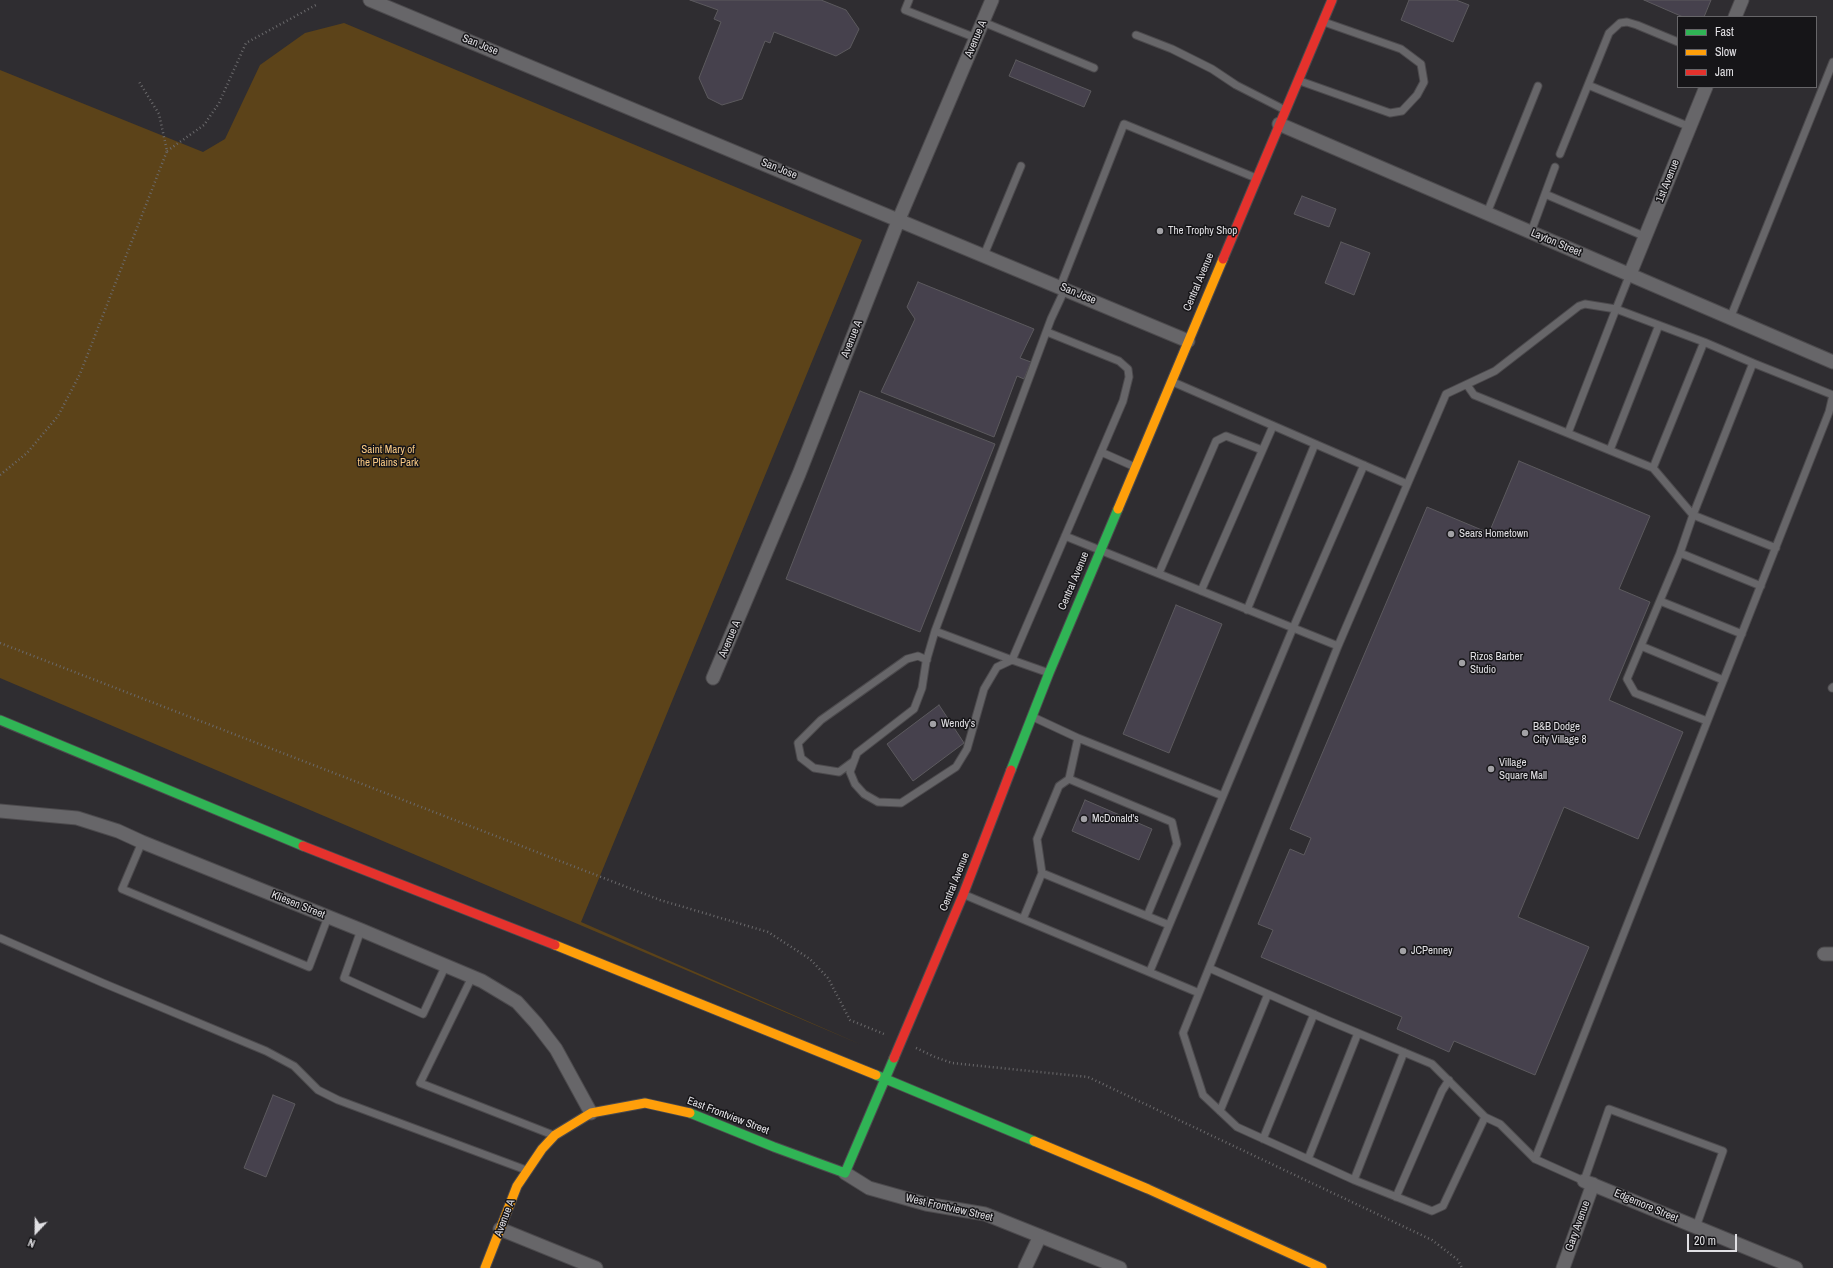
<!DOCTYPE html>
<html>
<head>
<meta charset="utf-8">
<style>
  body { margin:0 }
  #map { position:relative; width:1833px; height:1268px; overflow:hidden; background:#2f2d31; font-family:"Archivo Narrow",sans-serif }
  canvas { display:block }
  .legend { position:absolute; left:1677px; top:16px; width:140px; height:72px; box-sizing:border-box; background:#161518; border:1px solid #676669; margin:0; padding:5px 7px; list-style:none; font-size:12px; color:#e0dfe3 }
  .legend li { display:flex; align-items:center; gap:8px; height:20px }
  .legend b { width:20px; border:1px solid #676669 }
  .north { position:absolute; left:16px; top:1212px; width:40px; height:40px; -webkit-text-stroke:3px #161518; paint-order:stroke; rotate:202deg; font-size:11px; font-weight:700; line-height:16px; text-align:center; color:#e0dfe3 }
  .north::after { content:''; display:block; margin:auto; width:14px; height:18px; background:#e0dfe3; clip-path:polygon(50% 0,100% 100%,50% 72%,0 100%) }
  .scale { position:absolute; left:1687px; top:1234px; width:50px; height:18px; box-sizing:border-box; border:2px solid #e0dfe3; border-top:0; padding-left:5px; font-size:12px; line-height:14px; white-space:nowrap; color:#e0dfe3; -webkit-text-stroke:3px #161518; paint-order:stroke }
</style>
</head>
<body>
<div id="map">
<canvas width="1833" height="1268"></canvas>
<ul class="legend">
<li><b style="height:5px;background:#30b455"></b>Fast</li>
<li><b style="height:5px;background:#ff9f0a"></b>Slow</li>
<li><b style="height:5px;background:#e5322d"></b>Jam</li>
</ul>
<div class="north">N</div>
<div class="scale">20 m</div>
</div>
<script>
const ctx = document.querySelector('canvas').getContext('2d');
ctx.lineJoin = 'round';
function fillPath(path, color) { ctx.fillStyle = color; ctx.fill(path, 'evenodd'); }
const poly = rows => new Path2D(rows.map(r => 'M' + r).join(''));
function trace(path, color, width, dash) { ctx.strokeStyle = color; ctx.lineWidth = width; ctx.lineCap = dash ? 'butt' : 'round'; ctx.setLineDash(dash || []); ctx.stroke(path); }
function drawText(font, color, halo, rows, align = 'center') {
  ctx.font = font + ' "Archivo Narrow",sans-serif'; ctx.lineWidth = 3; ctx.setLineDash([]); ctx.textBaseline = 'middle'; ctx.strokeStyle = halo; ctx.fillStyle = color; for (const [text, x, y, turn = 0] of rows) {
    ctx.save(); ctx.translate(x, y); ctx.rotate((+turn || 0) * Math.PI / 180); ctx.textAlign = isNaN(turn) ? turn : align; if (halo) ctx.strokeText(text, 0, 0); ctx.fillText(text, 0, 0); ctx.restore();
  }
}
fillPath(poly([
  [344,23,862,240,581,922,862,1045,0,678,0,70,203,152,225,139,260,65,305,33]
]), '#5c4319');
const building = poly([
  [690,0,821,0,846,10,859,29,850,48,836,56,774,32,770,43,765,41,742,99,722,105,708,98,699,78,721,22,714,19,718,10,690,0],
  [1409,0,1456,0,1469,5,1453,42,1401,20,1409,0],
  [1644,0,1711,0,1704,17,1683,17,1644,0],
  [1016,60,1091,91,1084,107,1009,76,1016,60],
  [1302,196,1336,209,1329,227,1294,214,1302,196],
  [1341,242,1370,253,1354,295,1325,283,1341,242],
  [918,282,1034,329,1020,358,1031,362,1024,379,1017,376,994,437,881,392,915,319,907,307,918,282],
  [860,391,995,444,920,632,786,579,860,391],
  [1519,461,1650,516,1619,589,1650,602,1609,700,1683,732,1638,839,1564,807,1518,917,1589,947,1535,1075,1454,1041,1449,1052,1397,1029,1402,1017,1261,957,1273,930,1258,924,1290,849,1304,855,1311,838,1290,829,1427,507,1489,533,1519,461],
  [1176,605,1222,624,1169,753,1123,734,1176,605],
  [939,705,964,743,913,781,887,744,939,705],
  [1085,800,1152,829,1139,860,1072,831,1085,800],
  [273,1095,295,1104,266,1177,244,1168,273,1095]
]);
fillPath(building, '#46414d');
trace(building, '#5c5a5e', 1);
const lane = poly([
  [909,0,905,10,976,38],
  [983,22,1094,68],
  [1136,35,1172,49,1212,69,1236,85,1285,110],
  [1678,42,1637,25,1627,22,1620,23,1609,33,1588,85,1690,127],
  [1300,81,1390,113,1402,111,1417,95,1424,82,1421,64,1401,49,1324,22],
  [1560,154,1588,85],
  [1545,194,1555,167],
  [1487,213,1538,86],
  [1531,232,1545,194,1646,237],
  [984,255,1021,166],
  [1060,287,1124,124,1256,178],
  [1731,316,1833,62],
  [1047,332,1119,361,1128,369,1129,377,1123,401,1012,660,935,631,926,662,922,688,914,709,857,753,850,772,855,784,864,794,878,802,901,803,956,767,967,749,984,689,997,667,1012,660,1049,673],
  [1753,363,1833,395],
  [1173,382,1407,484],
  [1467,385,1474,395,1653,468,1693,515,1680,553],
  [1568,433,1616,309,1704,342,1753,363,1693,515,1776,548],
  [1610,450,1659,325],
  [1101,452,1135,467],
  [1653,468,1704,342],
  [1065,536,1338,646],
  [1159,573,1216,441,1226,436,1262,450],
  [1201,591,1273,426],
  [1660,601,1742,634],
  [1247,610,1315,444],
  [935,631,1051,319,1065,289],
  [1641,646,1723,680],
  [1832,688,1833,687],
  [1033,717,1078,738,1069,779],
  [1707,721,1635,693,1627,679,1680,553,1761,586],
  [1078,738,1223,796],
  [854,761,839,772,814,768,801,758,798,743,821,720,907,659,918,656,927,660],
  [142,842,122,889,309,967,328,917],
  [1042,873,1169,925],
  [965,895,1199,993],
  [1023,919,1042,873,1037,839,1059,786,1069,779,1172,822,1177,844,1147,916],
  [361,930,344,978,423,1014,445,967],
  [0,938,103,983,266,1051,294,1066,318,1090,338,1100,526,1170],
  [1209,968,1327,1020,1432,1064,1485,1117,1500,1124,1535,1159,1584,1181,1609,1109,1723,1151,1696,1227],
  [1150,971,1293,628,1364,465],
  [472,977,420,1083,553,1135],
  [1220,1111,1268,994],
  [1485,1117,1443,1206,1432,1211,1354,1180,1237,1127,1203,1095,1183,1033,1338,646,1446,394,1495,371,1579,306,1585,304,1616,309,1630,274],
  [1263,1139,1314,1014],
  [1308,1159,1358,1033],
  [1535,1159,1829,412,1833,395],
  [1354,1180,1404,1052],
  [1396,1197,1442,1091,1449,1080]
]);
const street = poly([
  [370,0,1188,341],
  [1735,17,1742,0],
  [1279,124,1833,362],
  [1630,274,1706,87],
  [713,678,799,474,899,219,992,0],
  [0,811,77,818,118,831,142,842,361,930,482,981,517,1002,536,1023,556,1049,591,1113],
  [1824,954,1833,954],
  [845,1173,869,1188,926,1204,985,1214,1120,1268],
  [1584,1181,1796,1268],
  [500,1229,596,1268],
  [1025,1268,1040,1236],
  [1563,1268,1593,1184]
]);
const fast = poly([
  [0,720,303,846],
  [1011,770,1049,673,1118,509],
  [876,1075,1034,1141],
  [690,1113,774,1147,845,1173,894,1058]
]);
const slow = poly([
  [1118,509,1223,259],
  [555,945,876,1075],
  [1034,1141,1148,1189,1322,1268],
  [485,1268,517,1186,542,1149,555,1135,591,1113,645,1103,690,1113]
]);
const jam = poly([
  [1223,259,1332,0],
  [303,846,555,945],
  [894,1058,963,895,1011,770]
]);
trace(lane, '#4c4a4d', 9);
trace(street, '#4c4a4d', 15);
trace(fast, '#4c4a4d', 11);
trace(slow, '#4c4a4d', 11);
trace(jam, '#4c4a4d', 11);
trace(poly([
  [167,151,204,125,219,103,246,43,316,5],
  [0,475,27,453,58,416,80,374,167,151,159,114,138,80],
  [0,643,660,900,768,932,810,959,828,978,850,1020,884,1034],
  [916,1048,935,1057,952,1063,1088,1077,1432,1240,1458,1260,1462,1268]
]), '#6b6a6c', 2.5, [1, 3]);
trace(lane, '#676669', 7);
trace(street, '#676669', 13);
trace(fast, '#30b455', 9);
trace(slow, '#ff9f0a', 9);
trace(jam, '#e5322d', 9);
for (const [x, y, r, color] of [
  [1160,231,4,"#a2a1a5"],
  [1451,534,4,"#a2a1a5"],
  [1462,663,4,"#a2a1a5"],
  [933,724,4,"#a2a1a5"],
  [1525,733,4,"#a2a1a5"],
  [1491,769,4,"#a2a1a5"],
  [1084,819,4,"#a2a1a5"],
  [1403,951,4,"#a2a1a5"]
]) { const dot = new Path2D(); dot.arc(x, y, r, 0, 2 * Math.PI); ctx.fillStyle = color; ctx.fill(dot); trace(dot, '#161518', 1.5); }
drawText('11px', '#e0dfe3', '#161518', [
  ["Avenue A",976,39,-67],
  ["San Jose",480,45,22],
  ["San Jose",779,169,22],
  ["1st Avenue",1668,181,-68],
  ["Layton Street",1556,243,23],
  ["Central Avenue",1199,282,-67],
  ["San Jose",1078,294,23],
  ["Avenue A",852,339,-68],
  ["Central Avenue",1074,581,-67],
  ["Avenue A",730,639,-67],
  ["Central Avenue",955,882,-68],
  ["Kliesen Street",298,905,22],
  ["East Frontview Street",728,1116,21],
  ["Edgemore Street",1646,1206,23],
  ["West Frontview Street",949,1208,13],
  ["Avenue A",505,1218,-69],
  ["Gary Avenue",1578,1226,-70]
]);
drawText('11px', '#e0dfe3', '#161518', [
  ["The Trophy Shop",1168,231],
  ["Sears Hometown",1459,534],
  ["Rizos Barber",1470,657],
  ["Studio",1470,670],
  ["Wendy's",941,724],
  ["B&B Dodge",1533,727],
  ["City Village 8",1533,740],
  ["Village",1499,763],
  ["Square Mall",1499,776],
  ["McDonald's",1092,819],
  ["JCPenney",1411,951]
], 'left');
drawText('11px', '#f8c984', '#161518', [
  ["Saint Mary of",388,450],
  ["the Plains Park",388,463]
]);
</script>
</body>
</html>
